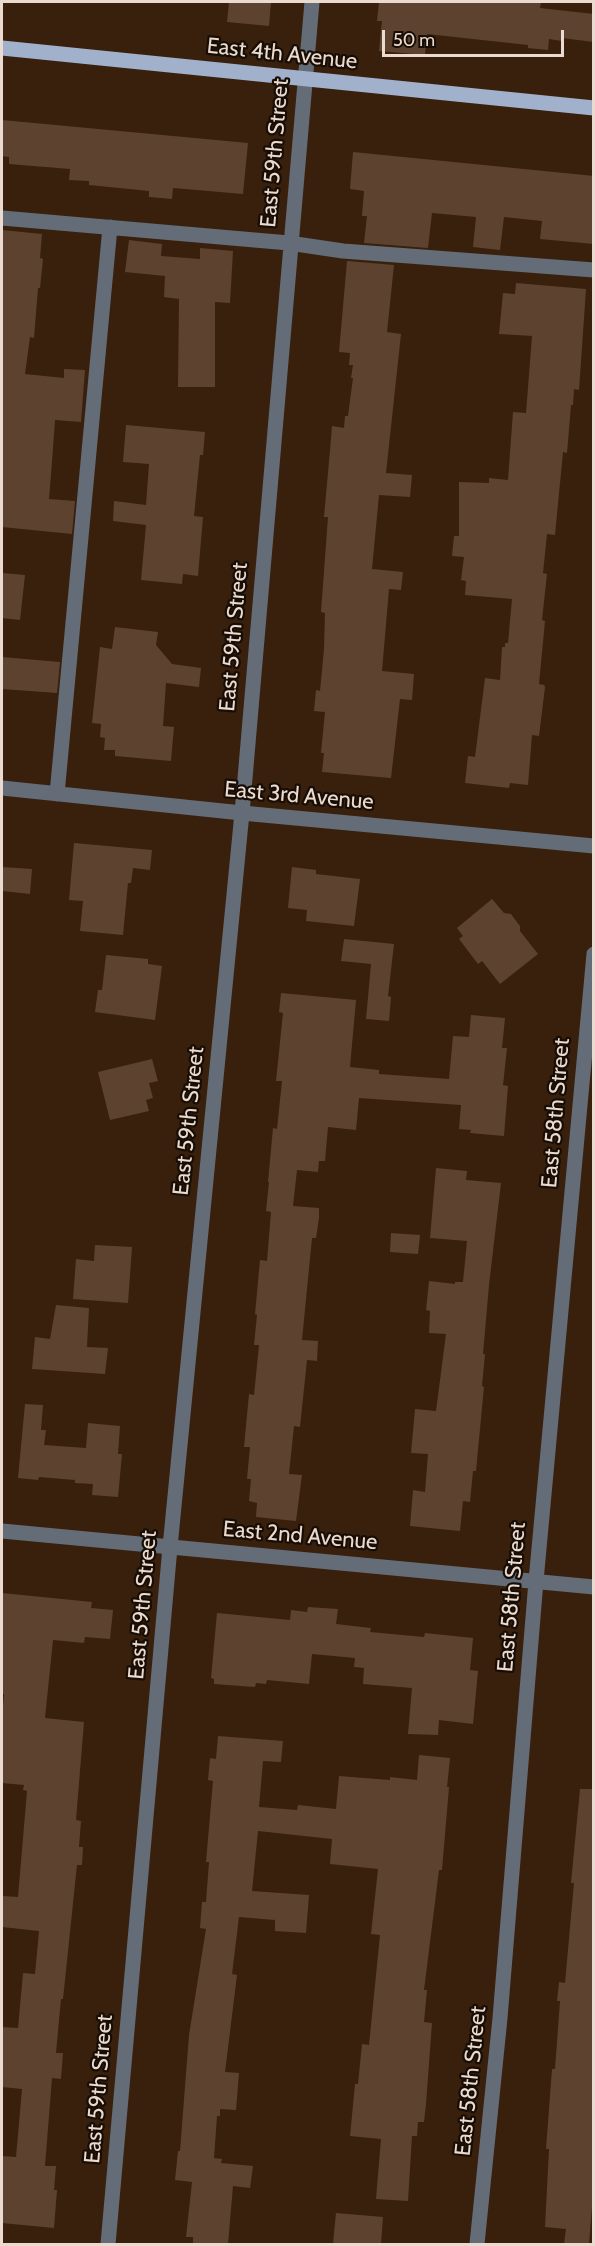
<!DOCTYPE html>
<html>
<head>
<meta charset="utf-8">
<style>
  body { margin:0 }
  #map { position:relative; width:595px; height:2246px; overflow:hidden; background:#38200d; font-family:Cabin,sans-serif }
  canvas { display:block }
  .frame { position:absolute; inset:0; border:3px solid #eadacf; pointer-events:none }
  .scale { position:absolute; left:382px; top:30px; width:182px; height:27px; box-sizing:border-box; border:3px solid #eadacf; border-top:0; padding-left:8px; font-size:18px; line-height:21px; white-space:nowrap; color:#eadacf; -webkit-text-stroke:4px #170d05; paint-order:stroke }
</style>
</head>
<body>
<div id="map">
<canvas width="595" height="2246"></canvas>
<div class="frame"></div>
<div class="scale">50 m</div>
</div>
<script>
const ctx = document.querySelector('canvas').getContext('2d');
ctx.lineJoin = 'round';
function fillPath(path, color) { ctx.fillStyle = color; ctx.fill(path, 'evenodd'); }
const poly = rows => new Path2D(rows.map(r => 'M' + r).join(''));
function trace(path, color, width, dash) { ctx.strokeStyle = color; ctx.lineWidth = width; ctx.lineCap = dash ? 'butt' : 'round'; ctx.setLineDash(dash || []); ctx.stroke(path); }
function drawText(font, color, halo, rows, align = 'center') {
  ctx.font = font + ' Cabin,sans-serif'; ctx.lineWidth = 4.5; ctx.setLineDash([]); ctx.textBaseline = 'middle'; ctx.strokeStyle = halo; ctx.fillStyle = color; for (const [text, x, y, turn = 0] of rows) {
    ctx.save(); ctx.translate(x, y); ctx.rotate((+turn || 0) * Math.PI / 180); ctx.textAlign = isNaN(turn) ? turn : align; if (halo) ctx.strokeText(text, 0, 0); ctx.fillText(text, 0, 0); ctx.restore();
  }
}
fillPath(poly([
  [229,2,271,2,269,26,227,22],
  [379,2,541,2,540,8,594,14,594,42,562,38,562,41,549,39,548,50,528,48,528,45,427,34,425,55,379,51,382,21,377,21],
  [2,120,248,143,243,194,173,188,172,199,149,197,149,191,89,185,89,181,69,180,70,169,9,164,9,157,2,156],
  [353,152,594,176,594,244,540,239,542,221,504,217,500,250,473,247,476,217,432,213,428,248,364,243,367,216,362,216,364,191,350,189],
  [2,230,42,234,40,258,43,259,40,288,38,288,34,338,30,337,25,374,64,378,64,369,85,370,81,422,55,420,52,462,49,499,75,501,72,534,2,527],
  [129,240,162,244,161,256,200,259,200,248,233,251,230,303,215,302,215,387,178,387,179,299,164,297,165,276,125,272],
  [347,261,394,265,387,332,401,334,386,473,412,475,410,497,379,495,372,569,403,572,401,590,389,589,382,671,414,674,412,700,400,699,391,778,322,772,324,753,321,753,325,712,314,711,316,690,320,691,324,649,325,613,321,612,328,517,324,517,331,439,332,426,344,428,345,416,348,416,353,378,351,378,353,365,349,365,350,353,339,352],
  [516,283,586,289,579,390,574,389,573,405,571,405,567,453,563,452,555,535,547,534,543,573,547,574,542,620,545,621,539,684,544,685,545,687,539,736,532,735,528,785,510,783,509,788,465,783,468,756,475,757,485,678,500,680,502,647,505,647,505,643,508,643,512,599,465,595,466,581,461,580,464,557,452,556,454,536,459,536,459,482,489,483,489,478,508,480,513,412,526,413,532,336,499,334,503,293,515,294],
  [126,425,205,432,203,455,200,455,194,516,203,517,198,576,183,574,182,584,141,580,146,525,113,521,114,501,146,505,149,464,123,462],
  [2,573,25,575,20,620,2,618],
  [115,627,158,632,156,645,172,664,201,668,199,687,166,683,163,726,174,727,171,761,115,756,115,750,104,750,105,738,100,737,101,724,92,723,100,647,112,649],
  [2,657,60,662,57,693,2,689],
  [74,843,152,850,150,870,133,868,131,883,128,883,123,935,80,931,83,901,69,900],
  [2,867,32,869,30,894,2,891],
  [292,867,316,870,316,874,360,879,354,926,306,921,307,910,288,908],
  [492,899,504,913,511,914,520,926,520,931,538,954,500,984,482,961,478,964,459,939,463,936,457,928],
  [344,939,394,944,388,996,391,997,389,1021,366,1019,371,964,341,961],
  [106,955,148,959,148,964,162,966,155,1020,95,1012,98,990,102,990],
  [281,993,356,1000,350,1067,379,1070,379,1074,449,1079,453,1036,469,1037,471,1015,505,1018,502,1048,507,1048,503,1085,508,1086,504,1136,470,1133,471,1130,459,1129,461,1105,359,1098,356,1130,328,1127,325,1161,319,1161,318,1172,297,1170,293,1206,319,1208,319,1218,316,1238,312,1238,302,1340,318,1341,317,1361,307,1360,300,1427,294,1426,289,1474,302,1475,296,1521,256,1517,257,1503,249,1501,251,1479,247,1479,250,1447,244,1447,249,1394,254,1395,259,1345,254,1345,257,1315,255,1314,260,1260,267,1261,271,1212,266,1211,269,1182,268,1182,273,1128,277,1129,282,1081,276,1081,283,1013,279,1012],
  [152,1059,158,1081,149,1083,153,1098,146,1100,149,1111,110,1120,98,1072],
  [436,1168,467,1171,466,1180,501,1183,489,1285,483,1354,485,1354,482,1386,484,1387,476,1471,473,1471,470,1502,463,1501,460,1531,410,1526,413,1490,425,1492,428,1454,411,1453,415,1409,436,1411,446,1334,429,1333,430,1311,426,1310,429,1281,455,1284,455,1282,463,1282,467,1241,430,1238],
  [391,1233,420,1235,418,1254,390,1252],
  [95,1245,132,1247,128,1303,73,1299,76,1259,94,1261],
  [56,1305,89,1308,87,1347,108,1348,105,1374,32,1369,35,1337,50,1339],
  [25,1404,43,1405,41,1430,46,1430,44,1445,86,1448,88,1423,120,1426,118,1454,122,1454,118,1497,92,1495,93,1484,75,1483,75,1480,39,1477,38,1480,18,1478],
  [2,1593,92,1602,91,1608,113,1610,110,1639,85,1637,84,1643,53,1640,45,1718,84,1722,76,1820,81,1821,79,1847,83,1847,82,1865,77,1865,63,1999,61,1999,56,2053,63,2053,61,2079,52,2078,45,2166,56,2166,54,2190,57,2190,54,2228,2,2223,2,2156,16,2157,22,2089,2,2087,2,2027,18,2028,23,1973,35,1974,39,1931,2,1927,2,1896,18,1897,27,1791,23,1790,24,1785,2,1783,2,1717,4,1694,2,1694],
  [308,1607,338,1609,336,1624,371,1628,370,1632,424,1637,425,1633,473,1638,470,1670,478,1671,473,1724,439,1720,438,1735,408,1734,412,1688,363,1684,364,1668,354,1667,355,1658,312,1654,309,1684,267,1680,266,1684,256,1683,255,1687,214,1684,214,1679,211,1678,217,1613,290,1620,291,1610,307,1612],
  [218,1736,283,1741,281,1762,263,1761,259,1807,297,1810,298,1805,336,1809,339,1776,390,1780,390,1777,417,1780,419,1755,450,1758,447,1787,449,1787,442,1870,439,1870,424,1990,427,1990,424,2022,432,2023,426,2104,424,2122,418,2122,417,2136,412,2136,408,2201,376,2199,381,2139,350,2136,355,2084,358,2084,362,2044,369,2045,380,1935,371,1934,378,1869,330,1864,332,1839,258,1831,252,1891,309,1895,306,1933,275,1931,275,1920,239,1917,232,1974,237,1975,225,2072,239,2073,236,2110,220,2109,220,2116,217,2116,214,2158,222,2159,221,2163,253,2166,250,2188,233,2186,228,2244,193,2244,193,2237,186,2237,192,2182,175,2180,178,2151,180,2151,189,2035,206,1929,200,1928,202,1902,206,1902,209,1862,206,1862,213,1781,208,1780,210,1758,216,1759],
  [580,1789,594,1789,594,2181,589,2244,564,2244,566,2229,545,2227,549,2149,546,2149,552,2069,555,2069,560,2001,557,2001,559,1982,565,1983,574,1883,571,1883],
  [336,2213,383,2217,381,2244,333,2244]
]), '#5d432f');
trace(poly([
  [2,218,289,243,343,251,594,270],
  [2,788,242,813,594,846],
  [57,794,110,227],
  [2,1531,594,1587],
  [108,2244,170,1547,242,813,312,2],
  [477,2244,500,2018,536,1581,594,954]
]), '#646c78', 15);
trace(poly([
  [2,48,594,108]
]), '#a1b1cb', 15);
drawText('22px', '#eadacf', '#170d05', [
  ["East 4th Avenue",282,54,6],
  ["East 59th Street",275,153,-85],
  ["East 59th Street",234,637,-85],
  ["East 3rd Avenue",299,796,5],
  ["East 58th Street",556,1113,-85],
  ["East 59th Street",189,1121,-84],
  ["East 2nd Avenue",300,1536,5],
  ["East 58th Street",512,1597,-85],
  ["East 59th Street",143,1605,-85],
  ["East 58th Street",471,2081,-84],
  ["East 59th Street",99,2089,-85]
]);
</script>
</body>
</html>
